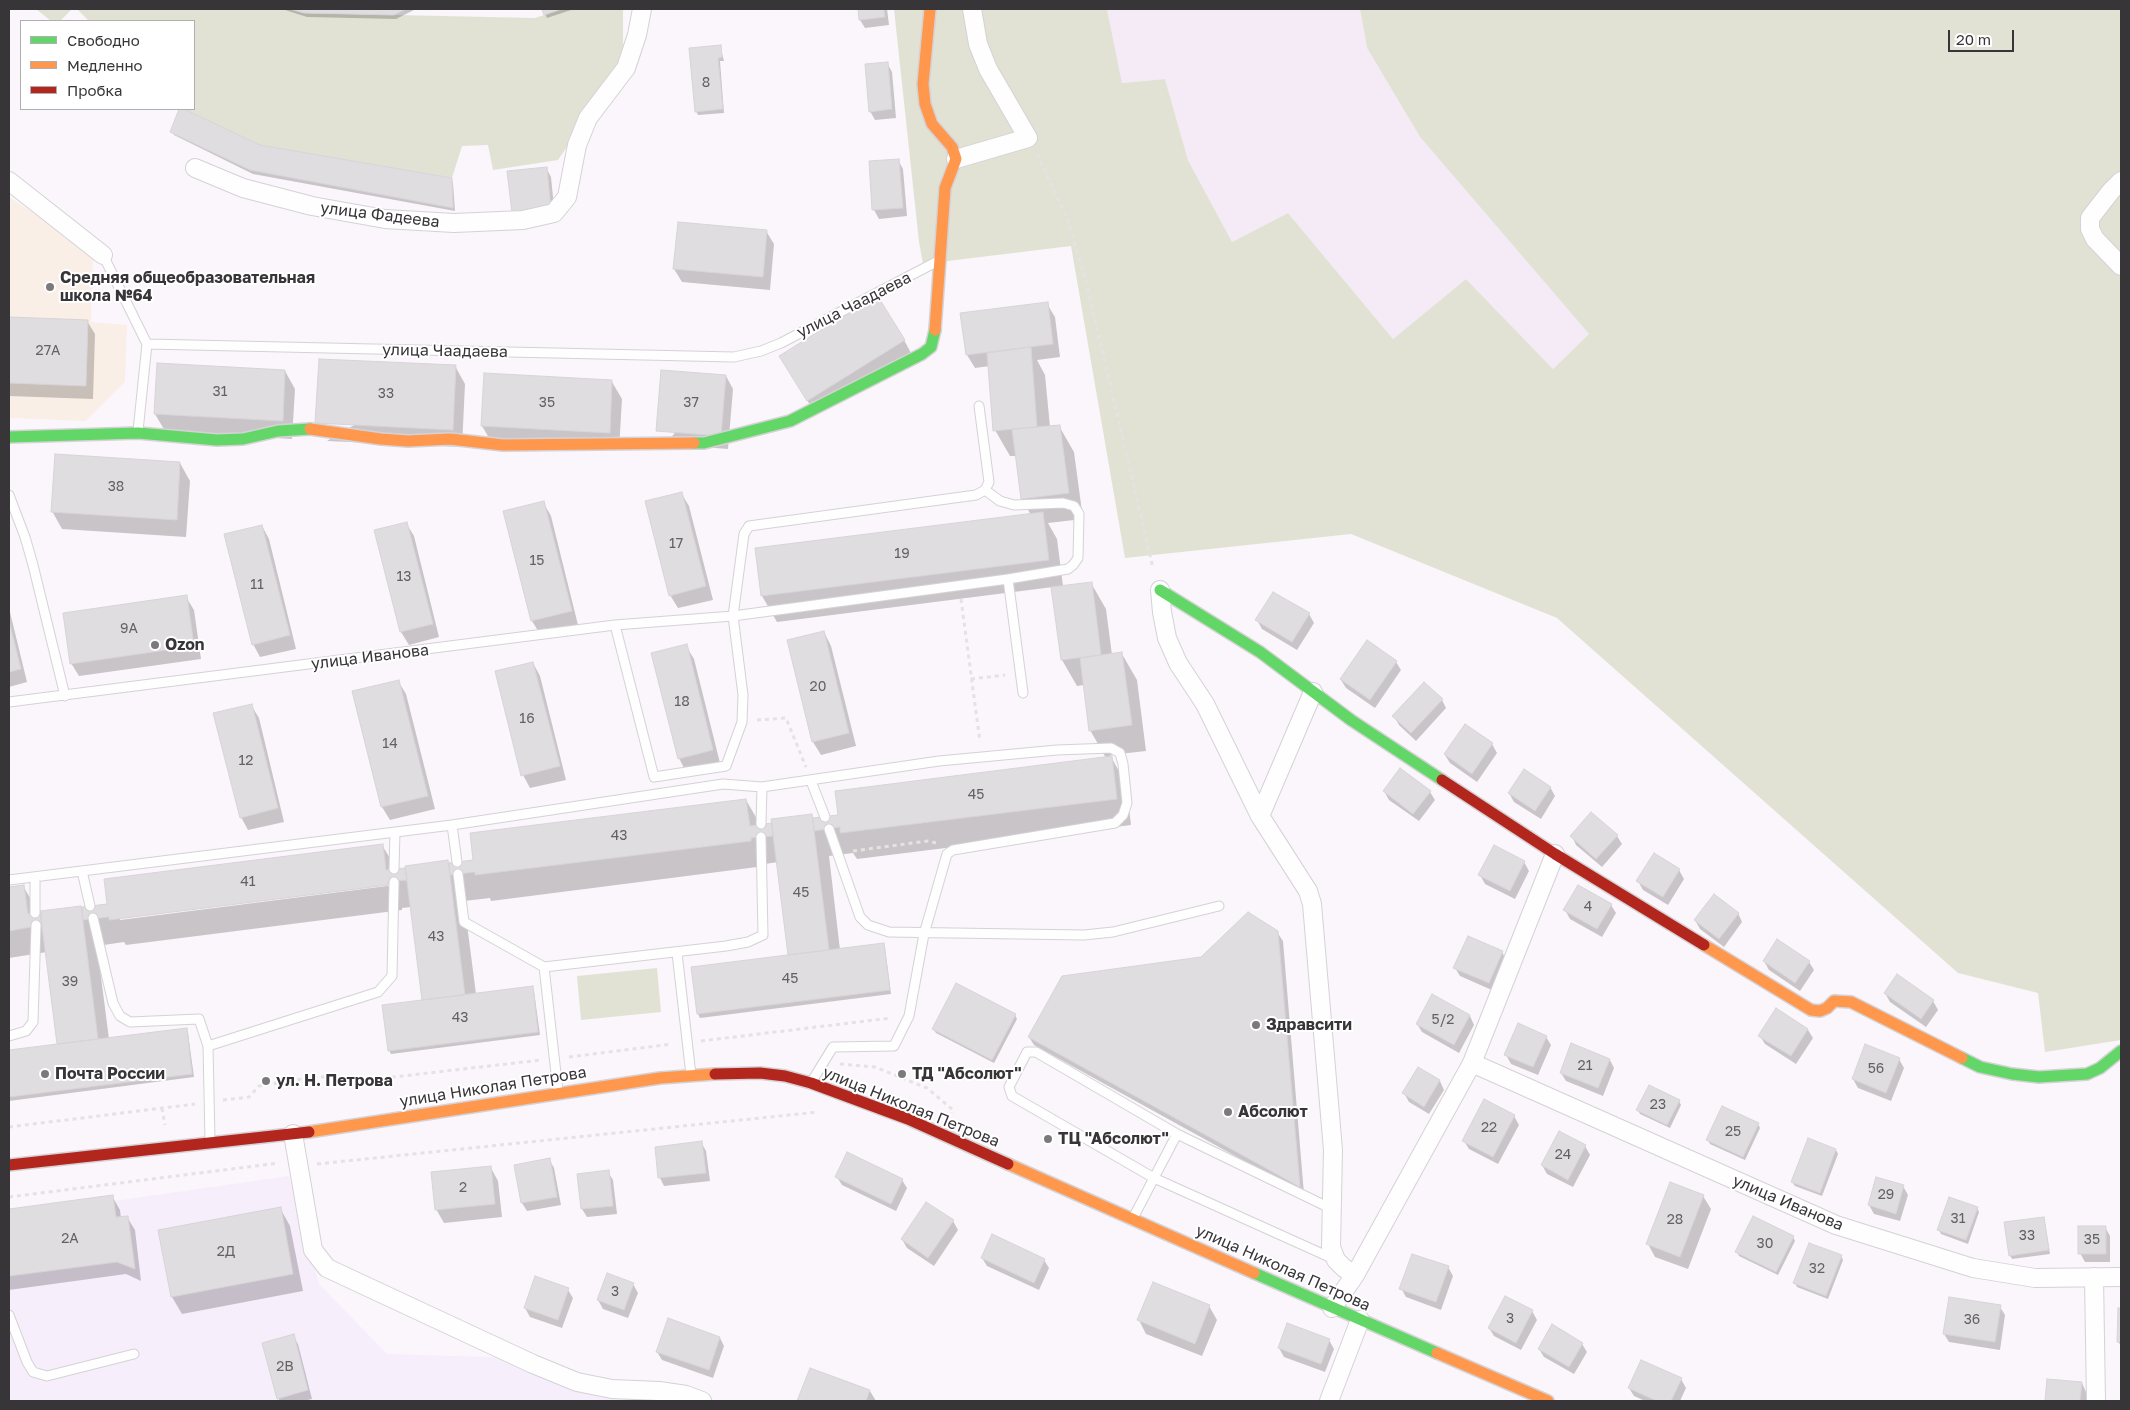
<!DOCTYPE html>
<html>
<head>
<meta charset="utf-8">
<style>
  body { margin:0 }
  #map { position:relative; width:2130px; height:1410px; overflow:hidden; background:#faf6fb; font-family:"Golos Text",sans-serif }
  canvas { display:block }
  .frame { position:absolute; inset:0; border:10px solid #383539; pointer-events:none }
  .legend { position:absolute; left:20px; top:20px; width:175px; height:90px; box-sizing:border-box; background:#fff; border:1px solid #afaeb0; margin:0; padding:6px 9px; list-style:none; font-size:15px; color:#383539 }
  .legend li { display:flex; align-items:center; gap:10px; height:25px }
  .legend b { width:25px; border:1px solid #afaeb0 }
  .scale { position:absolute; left:1948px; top:30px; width:66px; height:22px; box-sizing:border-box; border:2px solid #383539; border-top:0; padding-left:6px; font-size:15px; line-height:18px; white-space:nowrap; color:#383539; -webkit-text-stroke:4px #fff; paint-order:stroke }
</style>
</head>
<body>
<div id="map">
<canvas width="2130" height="1410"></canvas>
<div class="frame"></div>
<ul class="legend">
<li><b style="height:6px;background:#63d668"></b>Свободно</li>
<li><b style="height:6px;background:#ff974d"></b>Медленно</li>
<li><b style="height:6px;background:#b3261e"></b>Пробка</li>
</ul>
<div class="scale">20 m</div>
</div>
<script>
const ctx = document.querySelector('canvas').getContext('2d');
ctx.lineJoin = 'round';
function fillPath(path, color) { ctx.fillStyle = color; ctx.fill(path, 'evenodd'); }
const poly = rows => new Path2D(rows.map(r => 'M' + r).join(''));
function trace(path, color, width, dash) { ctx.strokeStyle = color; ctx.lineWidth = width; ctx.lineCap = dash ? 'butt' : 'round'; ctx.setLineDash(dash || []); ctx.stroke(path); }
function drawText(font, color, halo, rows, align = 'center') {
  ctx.font = font + ' "Golos Text",sans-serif'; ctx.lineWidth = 4; ctx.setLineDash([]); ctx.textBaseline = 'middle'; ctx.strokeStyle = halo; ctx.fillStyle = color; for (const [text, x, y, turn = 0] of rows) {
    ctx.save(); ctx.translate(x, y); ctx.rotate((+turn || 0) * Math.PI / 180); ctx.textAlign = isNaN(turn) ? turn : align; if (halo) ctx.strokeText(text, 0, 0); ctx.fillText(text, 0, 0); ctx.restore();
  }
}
fillPath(poly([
  [289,1176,319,1284,387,1354,518,1358,636,1401,9,1401,9,1216]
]), '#f7eefb');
fillPath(poly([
  [1107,9,1360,9,1367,48,1420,137,1589,334,1553,369,1466,279,1393,339,1288,213,1232,242,1188,160,1165,79,1122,83]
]), '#f4ebf7');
fillPath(poly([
  [9,197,93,252,91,322,127,325,125,382,86,421,9,418]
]), '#faefe7');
fillPath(poly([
  [36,9,72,9,60,21,51,21],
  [77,9,290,9,304,13,535,18,562,9,623,9,623,64,558,160,493,170,488,145,462,146,452,178,260,145,184,109,194,109,194,21,89,21],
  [894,9,1107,9,1122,83,1165,79,1188,160,1232,242,1288,213,1393,339,1466,279,1553,369,1589,334,1420,137,1367,48,1360,9,2121,9,2121,1040,2045,1052,2038,993,1958,973,1557,618,1351,534,1125,558,1071,246,923,264,919,242],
  [657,968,661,1012,581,1020,577,976]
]), '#e2e2d4');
fillPath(poly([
  [282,9,416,9,396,19,307,17],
  [543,9,574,9,547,18],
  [859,9,887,9,889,25,865,28,860,20],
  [720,46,724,61,720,61,724,113,698,115,696,111],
  [887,63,892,72,896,118,875,120,870,111],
  [181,109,259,146,451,179,453,183,455,211,253,174,174,135,172,131],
  [898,160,903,169,907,216,879,219,874,210,870,163],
  [546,168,551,177,555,217,518,221],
  [766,231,774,244,770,290,682,282,674,269],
  [1047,304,1055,317,1060,357,1037,360,1045,375,1050,427,1059,426,1074,452,1083,519,1048,523,1057,539,1063,586,1091,583,1106,609,1112,655,1122,654,1137,680,1146,751,1110,755,1126,784,1131,825,857,859,853,853,829,856,840,950,883,944,885,948,891,994,700,1018,698,1014,692,968,790,956,778,862,765,864,765,866,491,901,490,898,464,901,476,994,532,987,534,991,540,1035,391,1054,389,1050,424,1001,411,907,402,908,402,910,126,945,124,942,97,946,109,1039,186,1029,188,1033,194,1077,9,1101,9,1052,59,1045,47,952,9,958,9,888,23,886,39,913,109,905,382,845,397,870,448,861,449,864,475,861,746,800,761,826,811,815,814,819,840,816,1106,758,1090,730,1084,685,1077,686,1062,660,1053,587,777,622,762,596,1031,515,1022,499,1017,456,1010,456,995,430,990,366,975,368,967,355],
  [394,883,395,885,120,920,120,917],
  [9,318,87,321,95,334,93,399,9,396],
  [904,340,911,353,815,413,788,369],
  [455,366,465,384,462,447,327,441],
  [285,371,295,389,292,439,165,431,155,414],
  [726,376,733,389,728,449,665,444],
  [612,382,622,399,619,450,492,443,482,426],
  [180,463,190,481,186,537,62,529,52,511],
  [681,493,689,506,713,600,678,608,670,595],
  [543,502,551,516,578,625,540,634,532,621,505,512],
  [406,523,414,536,439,637,409,645,401,632,376,531],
  [262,526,269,539,296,649,260,657,253,644],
  [186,597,194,610,201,659,79,676,71,663],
  [9,608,27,682,9,687],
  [1309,614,1314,623,1297,650,1262,629,1257,620],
  [824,632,831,646,856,746,821,755,813,742],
  [686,646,694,659,720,763,686,772,679,758],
  [1396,662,1401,670,1375,708,1346,688,1341,680],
  [533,663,540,676,566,780,530,788,523,775],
  [398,681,406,694,435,809,390,820,382,807,354,692],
  [1442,700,1446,708,1416,741,1399,725,1394,716],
  [251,705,259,718,284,822,248,830,241,817],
  [1465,726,1492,744,1497,753,1477,782,1450,763,1445,755],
  [1550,787,1555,796,1541,819,1514,802,1509,793],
  [1384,791,1430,792,1435,800,1419,821,1389,800],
  [1572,836,1617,836,1622,844,1602,867,1576,845],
  [1494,847,1524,862,1529,871,1515,899,1485,884,1480,875],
  [1679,870,1684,879,1668,905,1643,890,1638,881],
  [1611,905,1616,913,1602,937,1570,919,1565,910],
  [1738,913,1742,922,1724,947,1700,929,1695,920],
  [1277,932,1283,941,1304,1194,1034,1045,1029,1037,1201,958],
  [1502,952,1507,961,1494,991,1460,976,1455,968],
  [1764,961,1809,962,1814,970,1800,991,1769,970],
  [1885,993,1933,1001,1938,1010,1926,1027,1890,1002],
  [1433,996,1470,1016,1474,1025,1459,1053,1422,1032,1417,1024],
  [1015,1015,1017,1019,994,1063,936,1033,933,1029],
  [1808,1030,1813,1038,1796,1064,1765,1044,1760,1036],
  [1546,1037,1551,1045,1538,1075,1511,1064,1506,1055],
  [1899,1059,1904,1068,1891,1101,1858,1088,1853,1079],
  [1610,1060,1614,1068,1603,1096,1566,1081,1561,1073],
  [1419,1068,1440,1081,1444,1090,1429,1114,1409,1102,1404,1093],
  [1679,1101,1681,1105,1670,1128,1640,1114,1638,1110],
  [1514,1116,1519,1125,1498,1164,1469,1149,1464,1141],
  [1758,1124,1760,1128,1745,1160,1710,1144,1708,1140],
  [701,1142,706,1151,710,1181,664,1186,660,1178,656,1148],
  [1585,1146,1590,1155,1573,1187,1547,1174,1542,1165],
  [1836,1150,1838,1154,1822,1196,1795,1186,1792,1182],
  [549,1159,554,1168,561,1205,527,1211,522,1203,515,1166],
  [491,1168,498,1181,502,1217,444,1223,436,1209],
  [608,1172,613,1180,617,1214,587,1217,582,1209],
  [837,1177,902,1180,907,1188,896,1211,842,1185],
  [1903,1186,1908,1195,1900,1221,1874,1214,1869,1205],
  [112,1196,120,1210,121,1218,127,1217,135,1230,141,1281,126,1274,9,1290,9,1210],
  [1703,1196,1711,1209,1688,1269,1655,1257,1648,1244],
  [280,1208,290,1226,303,1291,182,1314,172,1297],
  [1977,1208,1979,1212,1968,1244,1941,1234,1939,1230],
  [2044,1218,2050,1254,2012,1259,2010,1255],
  [953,1221,958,1230,934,1266,907,1248,902,1239],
  [2105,1227,2110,1236,2110,1262,2085,1262,2080,1253],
  [1793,1237,1795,1241,1778,1275,1739,1256,1737,1252],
  [1841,1256,1843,1260,1828,1299,1797,1287,1795,1283],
  [982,1258,1044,1260,1049,1268,1039,1290,987,1266],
  [1448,1267,1453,1276,1441,1310,1406,1297,1401,1288],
  [633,1284,638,1293,628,1318,603,1309,598,1300],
  [1154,1284,1209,1306,1217,1320,1202,1356,1146,1334,1139,1320],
  [568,1290,573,1298,562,1328,530,1317,525,1308],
  [2000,1307,2005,1315,2000,1350,1949,1342,1944,1334],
  [2119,1309,2121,1309,2121,1345,2118,1342],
  [1532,1311,1537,1320,1521,1350,1494,1336,1489,1328],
  [293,1336,298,1344,312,1399,303,1401,280,1401,278,1398],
  [720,1338,724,1346,713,1378,662,1360,657,1352],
  [1329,1340,1334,1349,1325,1372,1284,1357,1279,1348],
  [1582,1344,1587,1352,1574,1374,1544,1357,1539,1349],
  [1681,1379,1686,1388,1680,1401,1645,1401,1634,1396,1629,1388],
  [2048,1380,2082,1383,2086,1392,2086,1401,2046,1401],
  [870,1391,876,1401,799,1401]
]), '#0003');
const building = poly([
  [290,9,406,9,394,15,304,13,290,9],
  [542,9,562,9,544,15,542,9],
  [858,9,884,9,885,17,859,20,858,9],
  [721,45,722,57,718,58,723,109,695,112,689,48,721,45],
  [888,62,892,109,869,112,865,64,888,62],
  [179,109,184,109,260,145,452,178,453,208,250,170,170,132,179,109],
  [899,159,903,208,872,210,869,161,899,159],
  [547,167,551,209,512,213,507,171,547,167],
  [678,222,767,230,763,277,673,269,678,222],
  [877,295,905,340,807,401,779,356,877,295],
  [1048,302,1053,344,966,355,960,313,1048,302],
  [9,317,88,320,86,386,9,383,9,317],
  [1031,347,1037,427,993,431,987,353,1031,347],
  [319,359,456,365,453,430,315,423,319,359],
  [157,363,285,370,283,421,154,414,157,363],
  [661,370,726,375,721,436,656,431,661,370],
  [484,373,612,380,610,433,481,426,484,373],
  [1060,425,1069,493,1021,499,1012,429,1060,425],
  [55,454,180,462,177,520,51,512,55,454],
  [682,492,706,586,669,596,645,501,682,492],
  [544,501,572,611,531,621,503,511,544,501],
  [1043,512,1049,560,761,596,755,548,1043,512],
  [407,522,433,624,400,632,374,530,407,522],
  [262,525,290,635,252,645,224,534,262,525],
  [1092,582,1101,655,1061,660,1051,587,1092,582],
  [1273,592,1310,613,1292,642,1255,620,1273,592],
  [187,595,194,646,70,664,63,613,187,595],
  [9,621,21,669,9,672,9,621],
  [824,631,849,733,812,742,787,640,824,631],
  [1367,640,1397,661,1370,700,1340,679,1367,640],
  [687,644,713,750,678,759,651,653,687,644],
  [1122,652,1132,725,1089,731,1080,658,1122,652],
  [533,662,560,766,521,776,495,671,533,662],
  [399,680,428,796,381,807,352,691,399,680],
  [1424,682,1443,699,1411,733,1392,716,1424,682],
  [252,704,278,808,240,818,213,713,252,704],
  [1465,724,1493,743,1472,774,1444,754,1465,724],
  [1112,756,1117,799,840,833,840,827,814,831,813,818,838,815,835,791,1112,756],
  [1400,768,1431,791,1413,814,1383,791,1400,768],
  [1524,769,1551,787,1535,811,1508,793,1524,769],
  [746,799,750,826,772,823,773,836,751,838,751,841,475,875,475,872,450,875,449,863,473,860,470,833,746,799],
  [1591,812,1618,835,1596,859,1570,836,1591,812],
  [812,814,829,950,788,955,771,819,812,814],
  [383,844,386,870,405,868,407,880,388,882,388,885,109,920,109,917,83,920,82,907,107,904,104,879,383,844],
  [1494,845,1525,861,1510,891,1478,875,1494,845],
  [1654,853,1680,869,1663,897,1636,881,1654,853],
  [448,860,465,995,422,1000,405,866,448,860],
  [24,885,28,914,41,912,42,925,9,931,9,887,24,885],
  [1578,885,1612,904,1597,929,1563,910,1578,885],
  [1714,894,1739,913,1719,939,1694,920,1714,894],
  [81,906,98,1039,57,1044,40,911,81,906],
  [1248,912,1278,931,1300,1187,1028,1037,1062,976,1201,957,1248,912],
  [1468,936,1503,951,1489,983,1453,968,1468,936],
  [1777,939,1810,961,1795,983,1763,961,1777,939],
  [884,943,890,990,697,1014,691,967,884,943],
  [1897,974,1934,1000,1921,1019,1884,993,1897,974],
  [956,983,1016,1014,992,1060,932,1029,956,983],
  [533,986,538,1032,388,1051,382,1005,533,986],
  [1432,994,1470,1015,1454,1045,1416,1024,1432,994],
  [1776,1008,1808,1029,1791,1056,1758,1036,1776,1008],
  [1518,1023,1547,1036,1533,1067,1504,1055,1518,1023],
  [187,1028,192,1074,9,1097,9,1050,187,1028],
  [1571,1043,1610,1059,1598,1088,1560,1073,1571,1043],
  [1865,1044,1900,1058,1886,1093,1852,1079,1865,1044],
  [1418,1067,1440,1080,1424,1107,1402,1093,1418,1067],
  [1649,1085,1680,1100,1667,1125,1636,1110,1649,1085],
  [1484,1099,1515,1115,1493,1157,1462,1141,1484,1099],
  [1722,1106,1759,1123,1743,1157,1706,1140,1722,1106],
  [1559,1131,1586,1145,1568,1180,1541,1165,1559,1131],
  [1808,1138,1836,1149,1820,1193,1791,1182,1808,1138],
  [702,1141,706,1173,658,1178,655,1147,702,1141],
  [847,1152,903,1179,891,1204,835,1177,847,1152],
  [550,1158,557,1197,521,1203,514,1165,550,1158],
  [491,1166,495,1204,435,1210,431,1172,491,1166],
  [609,1170,613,1206,581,1209,577,1174,609,1170],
  [1876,1177,1904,1185,1896,1214,1868,1205,1876,1177],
  [1670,1182,1704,1195,1680,1257,1646,1244,1670,1182],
  [113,1195,116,1217,128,1216,135,1269,117,1262,9,1276,9,1209,113,1195],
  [1949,1197,1978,1207,1966,1240,1937,1230,1949,1197],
  [926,1202,954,1220,928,1258,901,1239,926,1202],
  [281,1207,293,1274,171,1297,158,1230,281,1207],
  [1753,1216,1794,1236,1776,1272,1735,1252,1753,1216],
  [2044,1217,2049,1250,2009,1256,2004,1222,2044,1217],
  [2078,1226,2106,1226,2106,1254,2078,1254,2078,1226],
  [992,1234,1045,1259,1034,1283,981,1258,992,1234],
  [1809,1243,1842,1255,1826,1296,1793,1283,1809,1243],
  [1412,1254,1449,1266,1436,1302,1399,1289,1412,1254],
  [607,1273,634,1283,624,1310,597,1300,607,1273],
  [535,1276,569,1288,558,1320,524,1308,535,1276],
  [1153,1282,1210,1305,1195,1344,1137,1320,1153,1282],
  [1505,1296,1533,1310,1516,1343,1488,1328,1505,1296],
  [1949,1297,2001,1305,1995,1342,1943,1334,1949,1297],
  [2118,1308,2121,1308,2121,1342,2117,1342,2118,1308],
  [668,1318,720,1337,709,1370,656,1352,668,1318],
  [1287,1323,1330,1339,1321,1364,1278,1348,1287,1323],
  [1552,1324,1583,1343,1569,1367,1538,1349,1552,1324],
  [294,1334,308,1390,277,1399,262,1343,294,1334],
  [1641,1360,1682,1378,1671,1401,1657,1401,1628,1388,1641,1360],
  [810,1368,870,1390,866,1401,797,1401,810,1368],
  [2047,1379,2082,1382,2080,1401,2045,1401,2047,1379]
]);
fillPath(building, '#e0dde1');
trace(building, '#d7d3d8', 1);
const lane = poly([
  [103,255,147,344,734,357,761,351,781,343,938,261],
  [138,431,147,344],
  [985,490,1000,501,1014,505,1063,503,1074,506,1079,514,1078,558,1073,565,1068,569,1008,579],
  [9,495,25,537,33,565,65,696],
  [615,625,654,777,726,766,742,722,743,695,733,616,744,534,749,526,976,495,985,490,989,482,979,406],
  [9,702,615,625,733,616,1008,579,1023,693],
  [811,781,825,817],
  [761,824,762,787],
  [452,825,457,862],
  [829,829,860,917,868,925,889,932,1084,935,1113,932,1219,906],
  [394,869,395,832],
  [82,871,90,906],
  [458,874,464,922,544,967,558,1091],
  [35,877,35,913],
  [9,880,452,825,723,784,762,787,939,761,1057,750,1111,748,1120,753,1123,764,1127,803,1123,815,1115,823,953,850,947,854,924,934,909,1016,894,1046,833,1047,812,1081],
  [93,918,113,1003,120,1016,130,1022,199,1019,208,1046,210,1141],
  [677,953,691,1075],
  [544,967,726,946,748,942,763,935,761,837],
  [9,1036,26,1031,33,1022,36,925],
  [208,1046,378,992,392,976,394,882],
  [1177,1134,1036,1052,1027,1052,1009,1087,1012,1096,1154,1178,1336,1260],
  [1132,1220,1177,1134,1332,1209],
  [9,1315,27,1362,33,1372,47,1376,134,1354]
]);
const street = poly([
  [956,159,1028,138,988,69,978,44,972,9],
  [195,168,243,188,312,206,385,219,454,223,523,220,554,213,567,197,577,145,588,118,626,68,637,35,642,9],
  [9,181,103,255],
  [2121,181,2111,191,2090,218,2090,229,2095,239,2121,266],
  [1160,590,1162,612,1167,638,1178,663,1205,704,1260,816,1308,891,1312,904,1333,1150,1331,1247,1336,1260,1344,1268,1355,1275],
  [1260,816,1313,692],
  [1472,1063,1836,1225,1973,1268,2035,1278,2121,1277],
  [293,1134,313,1250,327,1268,533,1364,577,1382,612,1389,659,1391,686,1395,702,1401],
  [2094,1277,2096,1401],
  [1332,1308,1355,1275,1472,1063,1555,854],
  [1329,1401,1360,1320]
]);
const fast = poly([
  [9,437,138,433,217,440,243,439,278,431,310,429],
  [694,443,704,443,790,421,922,354,931,347,935,330],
  [1160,590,1260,652,1351,720,1442,780],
  [1962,1058,1980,1067,2012,1074,2039,1077,2087,1074,2100,1068,2121,1051],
  [1254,1273,1437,1353]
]);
const slow = poly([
  [930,9,923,84,925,104,932,124,952,147,956,159,945,188,935,330],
  [310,429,381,439,408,441,450,439,503,445,694,443],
  [1704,945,1811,1010,1820,1011,1827,1008,1834,1001,1851,1002,1962,1058],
  [309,1132,660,1078,715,1074],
  [1008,1164,1254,1273],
  [1437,1353,1548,1401]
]);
const jam = poly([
  [1442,780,1555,854,1704,945],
  [715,1074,760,1073,785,1076,811,1083,908,1119,1008,1164],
  [9,1165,309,1132]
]);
trace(lane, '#d5d2d6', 11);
trace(street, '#d5d2d6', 20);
trace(fast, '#d5d2d6', 14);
trace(slow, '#d5d2d6', 14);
trace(jam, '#d5d2d6', 14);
trace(poly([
  [1037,154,1067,218,1086,281,1153,568],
  [961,599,980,742],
  [971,679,1005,675],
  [757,720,786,718,806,767],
  [853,851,928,841,936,843],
  [701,1041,891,1018],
  [569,1057,672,1044],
  [840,1064,875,1067,927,1088,953,1110,952,1113],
  [223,1100,249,1097,259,1086,320,1076,342,1083,541,1060],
  [162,1108,165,1125],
  [9,1127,195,1104],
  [317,1164,818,1112],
  [9,1197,279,1163]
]), '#e4e2e4', 3, [4, 4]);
trace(lane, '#fefefe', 9);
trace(street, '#fefefe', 18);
trace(fast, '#63d668', 11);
trace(slow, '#ff974d', 11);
trace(jam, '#b3261e', 11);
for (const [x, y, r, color] of [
  [50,287,5,"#7c797d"],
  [155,645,5,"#7c797d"],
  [1256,1025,5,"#7c797d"],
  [45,1074,5,"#7c797d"],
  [902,1074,5,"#7c797d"],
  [266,1081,5,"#7c797d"],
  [1228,1112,5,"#7c797d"],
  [1048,1139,5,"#7c797d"]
]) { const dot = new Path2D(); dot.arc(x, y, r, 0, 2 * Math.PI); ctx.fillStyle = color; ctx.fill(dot); trace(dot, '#fff', 2); }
drawText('14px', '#646165', null, [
  ["8",706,83],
  ["27А",48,351],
  ["31",220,392],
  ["33",386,394],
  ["35",547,403],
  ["37",691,403],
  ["38",116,487],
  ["17",676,544],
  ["19",902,554],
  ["15",537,561],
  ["13",404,577],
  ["11",257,585],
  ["9А",129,629],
  ["20",818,687],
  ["18",682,702],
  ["16",527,719],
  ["14",390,744],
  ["12",246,761],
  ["45",976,795],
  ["43",619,836],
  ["41",248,882],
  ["45",801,893],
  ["4",1588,907],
  ["43",436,937],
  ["45",790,979],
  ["39",70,982],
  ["43",460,1018],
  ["5/2",1443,1020],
  ["21",1585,1066],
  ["56",1876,1069],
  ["23",1658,1105],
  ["22",1489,1128],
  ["25",1733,1132],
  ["24",1563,1155],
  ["2",463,1188],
  ["29",1886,1195],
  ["31",1958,1219],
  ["28",1675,1220],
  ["33",2027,1236],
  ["2А",70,1239],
  ["35",2092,1240],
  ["30",1765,1244],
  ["2Д",226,1252],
  ["32",1817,1269],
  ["3",615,1292],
  ["3",1510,1319],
  ["36",1972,1320],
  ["2В",285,1367]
]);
drawText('16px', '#383539', '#fff', [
  ["улица Фадеева",380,215,7],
  ["улица Чаадаева",854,305,-27],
  ["улица Чаадаева",445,351,1],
  ["улица Иванова",370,657,-7],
  ["улица Николая Петрова",493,1087,-9],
  ["улица Николая Петрова",911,1107,22],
  ["улица Иванова",1788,1203,23],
  ["улица Николая Петрова",1283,1268,24]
]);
drawText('bold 16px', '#383539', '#fff', [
  ["Средняя общеобразовательная",60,278],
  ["школа №64",60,296],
  ["Ozon",165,645],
  ["Здравсити",1266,1025],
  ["Почта России",55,1074],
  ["ТД \"Абсолют\"",912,1074],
  ["ул. Н. Петрова",276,1081],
  ["Абсолют",1238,1112],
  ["ТЦ \"Абсолют\"",1058,1139]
], 'left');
</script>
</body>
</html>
